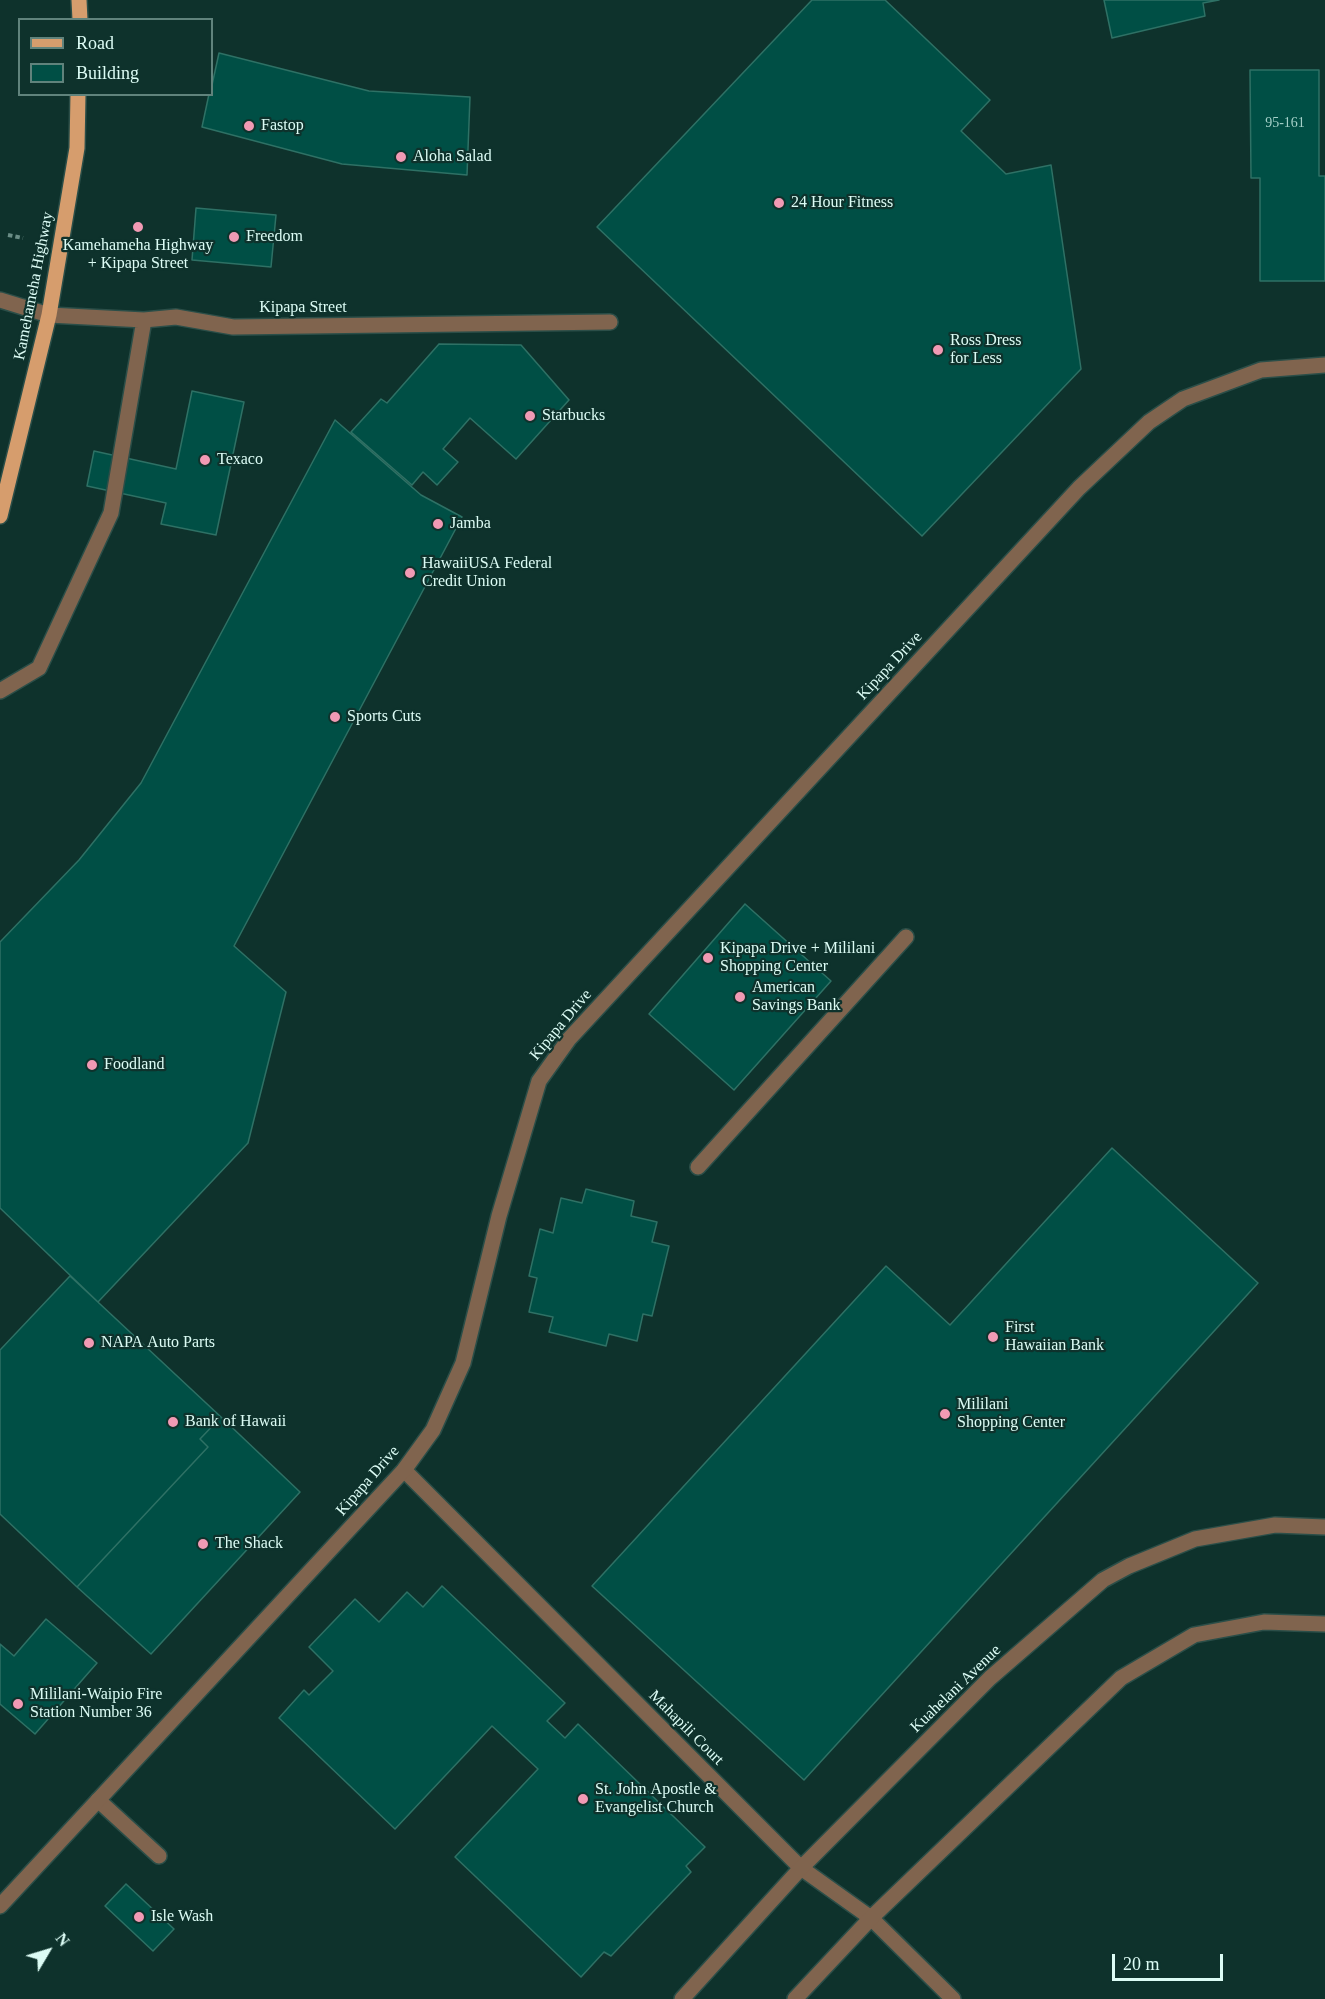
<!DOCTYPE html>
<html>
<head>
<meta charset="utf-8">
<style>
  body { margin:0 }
  #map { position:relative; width:1325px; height:1999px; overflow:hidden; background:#0e322c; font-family:"Times New Roman",serif }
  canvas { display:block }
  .legend { position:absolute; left:18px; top:18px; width:195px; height:78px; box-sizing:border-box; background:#0e322c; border:2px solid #60837c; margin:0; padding:8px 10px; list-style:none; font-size:18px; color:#dcfcf5 }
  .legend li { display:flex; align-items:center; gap:12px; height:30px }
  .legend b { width:30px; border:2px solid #60837c }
  .north { position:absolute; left:18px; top:1921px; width:60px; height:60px; -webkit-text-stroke:4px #0e322c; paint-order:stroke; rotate:52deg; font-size:16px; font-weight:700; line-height:24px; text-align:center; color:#dcfcf5 }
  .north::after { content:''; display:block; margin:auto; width:21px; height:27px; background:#dcfcf5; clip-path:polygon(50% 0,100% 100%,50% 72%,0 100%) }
  .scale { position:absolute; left:1112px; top:1954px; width:111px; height:27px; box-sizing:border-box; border:3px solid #dcfcf5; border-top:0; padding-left:8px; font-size:18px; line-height:21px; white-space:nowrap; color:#dcfcf5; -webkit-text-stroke:4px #0e322c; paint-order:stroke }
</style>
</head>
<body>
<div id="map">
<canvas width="1325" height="1999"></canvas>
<ul class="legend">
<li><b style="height:8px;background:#d69d6d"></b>Road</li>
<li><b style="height:16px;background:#004f45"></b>Building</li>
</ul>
<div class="north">N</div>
<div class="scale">20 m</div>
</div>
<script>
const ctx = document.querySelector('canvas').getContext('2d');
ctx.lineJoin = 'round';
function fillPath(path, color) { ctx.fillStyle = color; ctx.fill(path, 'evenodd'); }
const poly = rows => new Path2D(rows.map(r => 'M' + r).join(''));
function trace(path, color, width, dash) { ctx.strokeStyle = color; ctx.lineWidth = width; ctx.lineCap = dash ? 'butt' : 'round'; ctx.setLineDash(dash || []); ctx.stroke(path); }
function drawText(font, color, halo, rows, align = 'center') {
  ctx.font = font + ' "Times New Roman",serif'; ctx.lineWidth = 4.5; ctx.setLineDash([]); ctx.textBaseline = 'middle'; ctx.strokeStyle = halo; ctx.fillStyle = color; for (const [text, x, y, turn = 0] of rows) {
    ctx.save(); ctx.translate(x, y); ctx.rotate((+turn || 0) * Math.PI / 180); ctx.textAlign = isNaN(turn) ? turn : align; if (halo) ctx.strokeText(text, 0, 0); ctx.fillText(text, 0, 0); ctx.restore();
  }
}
const building = poly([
  [812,0,885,0,990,100,961,131,1006,174,1051,165,1081,369,922,536,597,227,812,0],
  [1104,0,1219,0,1203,3,1205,16,1112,38,1104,0],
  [219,53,369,91,470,97,467,175,342,164,202,127,209,94,212,94,212,85,219,53],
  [1250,70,1319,70,1319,176,1325,176,1325,281,1260,281,1260,178,1251,178,1250,70],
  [196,208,276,215,271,267,192,260,196,208],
  [439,344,521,345,569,400,516,459,470,418,443,449,458,462,437,485,423,472,412,485,351,432,381,399,387,403,439,344],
  [192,391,244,402,216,535,161,524,166,503,87,486,94,451,176,469,192,391],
  [335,420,421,495,462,517,234,946,286,992,248,1143,98,1302,0,1208,0,942,79,860,141,783,335,420],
  [745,904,831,981,734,1090,649,1014,745,904],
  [1112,1148,1258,1283,804,1780,592,1586,886,1266,950,1325,1112,1148],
  [586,1189,634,1201,631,1216,657,1222,652,1242,669,1246,652,1316,643,1314,637,1341,609,1334,606,1346,549,1332,553,1317,529,1312,537,1278,529,1276,540,1229,553,1233,561,1198,582,1203,586,1189],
  [70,1276,221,1417,200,1439,208,1447,77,1587,0,1514,0,1350,70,1276],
  [221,1417,300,1492,151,1654,77,1587,208,1447,200,1439,221,1417],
  [442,1586,565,1703,547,1721,565,1738,578,1724,705,1847,686,1866,691,1872,611,1956,604,1952,581,1977,455,1857,538,1769,492,1726,395,1829,279,1718,304,1690,309,1695,333,1671,309,1647,355,1599,379,1622,407,1592,423,1607,442,1586],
  [46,1619,97,1663,35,1734,0,1704,0,1644,14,1656,46,1619],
  [126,1884,174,1929,153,1951,105,1906,126,1884]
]);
fillPath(building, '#004f45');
trace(building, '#2e7165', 1.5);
const service = poly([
  [0,300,49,315,144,320,176,317,233,327,610,322],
  [0,691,39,668,111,513,144,320],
  [698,1167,906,937],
  [98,1800,159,1856]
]);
const minor = poly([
  [404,1470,801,1868,871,1918,953,1999]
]);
const tertiary = poly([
  [0,1906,404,1470,433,1430,463,1363,499,1216,539,1081,569,1039,1079,488,1149,422,1183,399,1261,370,1325,365],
  [682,1999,801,1868,990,1678,1103,1580,1129,1566,1195,1539,1275,1525,1325,1527],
  [795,1999,871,1918,1121,1678,1194,1635,1264,1622,1325,1624]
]);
const primary = poly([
  [79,0,80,20],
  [0,516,49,315,77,148,78,94]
]);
trace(service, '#2b4e48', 18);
trace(minor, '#2b4e48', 18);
trace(tertiary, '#2b4e48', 18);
trace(primary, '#2b4e48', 18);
trace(poly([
  [8,235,23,238]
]), '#6a8d86', 4, [4.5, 3]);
trace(service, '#80644e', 15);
trace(minor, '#80644e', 15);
trace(tertiary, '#80644e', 15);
trace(primary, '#d69d6d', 15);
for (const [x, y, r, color] of [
  [249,126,6,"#f19ab4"],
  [401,157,6,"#f19ab4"],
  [779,203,6,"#f19ab4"],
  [138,227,6,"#f19ab4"],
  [234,237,6,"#f19ab4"],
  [938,350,6,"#f19ab4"],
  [530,416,6,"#f19ab4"],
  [205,460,6,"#f19ab4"],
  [438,524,6,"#f19ab4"],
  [410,573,6,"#f19ab4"],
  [335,717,6,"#f19ab4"],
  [708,958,6,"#f19ab4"],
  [740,997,6,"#f19ab4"],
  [92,1065,6,"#f19ab4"],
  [993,1337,6,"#f19ab4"],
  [89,1343,6,"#f19ab4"],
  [945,1414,6,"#f19ab4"],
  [173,1422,6,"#f19ab4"],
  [203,1544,6,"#f19ab4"],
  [18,1704,6,"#f19ab4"],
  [583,1799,6,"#f19ab4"],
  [139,1917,6,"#f19ab4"]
]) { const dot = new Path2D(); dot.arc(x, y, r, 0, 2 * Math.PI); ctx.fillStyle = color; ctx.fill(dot); trace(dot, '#0e322c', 2); }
drawText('14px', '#a5d1c9', null, [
  ["95-161",1285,123]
]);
drawText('16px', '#dcfcf5', '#0e322c', [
  ["Fastop",261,126],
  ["Aloha Salad",413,157],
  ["24 Hour Fitness",791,203],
  ["Freedom",246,237],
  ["Kamehameha Highway",138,246,"center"],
  ["+ Kipapa Street",138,264,"center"],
  ["Ross Dress",950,341],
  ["for Less",950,359],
  ["Starbucks",542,416],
  ["Texaco",217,460],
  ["Jamba",450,524],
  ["HawaiiUSA Federal",422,564],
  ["Credit Union",422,582],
  ["Sports Cuts",347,717],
  ["Kipapa Drive + Mililani",720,949],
  ["Shopping Center",720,967],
  ["American",752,988],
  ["Savings Bank",752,1006],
  ["Foodland",104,1065],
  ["First",1005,1328],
  ["Hawaiian Bank",1005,1346],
  ["NAPA Auto Parts",101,1343],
  ["Mililani",957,1405],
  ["Shopping Center",957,1423],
  ["Bank of Hawaii",185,1422],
  ["The Shack",215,1544],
  ["Mililani-Waipio Fire",30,1695],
  ["Station Number 36",30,1713],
  ["St. John Apostle &",595,1790],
  ["Evangelist Church",595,1808],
  ["Isle Wash",151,1917]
], 'left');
drawText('16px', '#dcfcf5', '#0e322c', [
  ["Kamehameha Highway",34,286,-79],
  ["Kipapa Street",303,308],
  ["Kipapa Drive",890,666,-47],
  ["Kipapa Drive",561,1025,-50],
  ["Kipapa Drive",368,1481,-49],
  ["Kuahelani Avenue",956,1689,-44],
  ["Mahapili Court",686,1728,45]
]);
</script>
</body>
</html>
